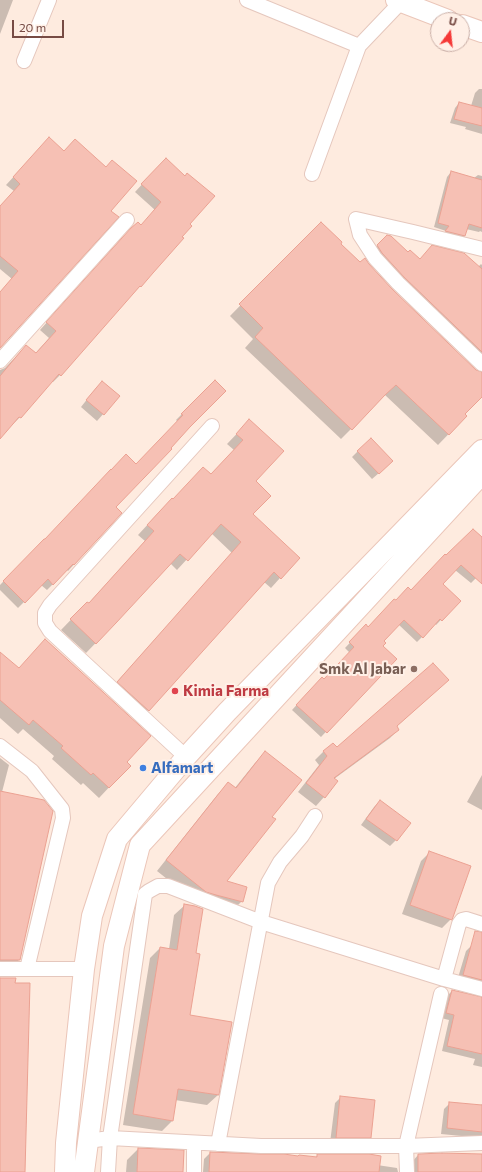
<!DOCTYPE html>
<html>
<head>
<meta charset="utf-8">
<style>
  body { margin:0 }
  #map { position:relative; width:482px; height:1172px; overflow:hidden; background:#feebdf; font-family:Commissioner,sans-serif }
  canvas { display:block }
  .north { position:absolute; left:430px; top:12px; width:40px; height:40px; box-sizing:border-box; background:#fff0e7; border:1px solid #c9aea6; border-radius:50%; rotate:15deg; font-size:11px; font-weight:700; line-height:16px; text-align:center; color:#774b44 }
  .north::after { content:''; display:block; margin:auto; width:14px; height:18px; background:#f53937; clip-path:polygon(50% 0,100% 100%,50% 72%,0 100%) }
  .scale { position:absolute; left:12px; top:20px; width:52px; height:18px; box-sizing:border-box; border:2px solid #774b44; border-top:0; padding-left:5px; font-size:12px; line-height:14px; white-space:nowrap; color:#774b44; -webkit-text-stroke:3px #fff0e7; paint-order:stroke }
</style>
</head>
<body>
<div id="map">
<canvas width="482" height="1172"></canvas>
<div class="north">U</div>
<div class="scale">20 m</div>
</div>
<script>
const ctx = document.querySelector('canvas').getContext('2d');
ctx.lineJoin = 'round';
function fillPath(path, color) { ctx.fillStyle = color; ctx.fill(path, 'evenodd'); }
const poly = rows => new Path2D(rows.map(r => 'M' + r).join(''));
function trace(path, color, width, dash) { ctx.strokeStyle = color; ctx.lineWidth = width; ctx.lineCap = dash ? 'butt' : 'round'; ctx.setLineDash(dash || []); ctx.stroke(path); }
function drawText(font, color, halo, rows, align = 'center') {
  ctx.font = font + ' Commissioner,sans-serif'; ctx.lineWidth = 4; ctx.setLineDash([]); ctx.textBaseline = 'middle'; ctx.strokeStyle = halo; ctx.fillStyle = color; for (const [text, x, y, turn = 0] of rows) {
    ctx.save(); ctx.translate(x, y); ctx.rotate((+turn || 0) * Math.PI / 180); ctx.textAlign = isNaN(turn) ? turn : align; if (halo) ctx.strokeText(text, 0, 0); ctx.fillText(text, 0, 0); ctx.restore();
  }
}
fillPath(poly([
  [0,0,13,0,0,34],
  [479,89,482,89,482,134,465,129,466,127,450,123,455,108,459,103,471,106,475,93],
  [42,146,64,152,0,347,0,292,12,279,0,269,0,207,14,191,6,185],
  [159,166,189,224,181,237,183,238,140,286,133,293,132,293,60,375,53,382,51,381,20,417,13,424,12,424,0,438,0,370,5,368,26,346,35,354,49,338,40,330,124,236,141,226,155,210,135,192],
  [451,172,474,178,478,175,482,176,482,232,480,231,479,232,466,229,465,236,460,240,441,236,446,231,434,227,447,177],
  [321,223,339,244,360,264,391,290,482,379,482,396,464,414,466,416,438,445,385,395,341,439,245,348,253,339,230,316],
  [387,236,408,254,420,260,478,267,481,264,482,265,482,368,370,253],
  [215,381,189,427,115,507,121,513,68,571,67,570,47,590,41,585,18,608,0,590,0,585,38,546,136,465,178,422,176,420],
  [96,388,119,396,97,421,81,407],
  [249,421,255,481,251,514,280,578,271,588,264,582,139,720,108,692,232,553,211,533,177,570,170,563,116,622,86,653,61,630,87,603,88,604,145,541,138,535,162,509,173,500,211,475,234,450,227,444],
  [358,451,386,467,372,479,352,457],
  [482,539,482,572,471,583,455,570,442,584,459,601,436,625,435,624,417,642,398,624,382,641,382,646,395,659,321,737,292,710,317,683,324,680,350,653,345,648,361,631,368,628,396,602,410,591,446,557],
  [0,653,129,766,99,798,83,783,81,785,52,759,54,756,23,729,18,734,0,718],
  [448,680,396,727,398,730,390,738,334,779,324,797,316,806,298,792,319,765,315,760,323,752,333,744,337,748],
  [265,753,271,817,225,882,242,901,232,911,196,902,157,871,218,794,228,784,234,789,255,763],
  [0,758,9,765,2,792,19,960,8,972,0,972],
  [482,775,482,810,467,802],
  [380,801,409,823,396,840,390,846,361,825,374,807],
  [430,852,451,919,442,928,402,914,421,861],
  [185,905,195,954,189,1016,218,1095,207,1105,175,1100,172,1121,162,1131,123,1125,150,958,160,948,169,949,174,915],
  [471,946,482,949,482,989,457,981,466,951],
  [452,991,482,998,482,1067,473,1065,475,1059,442,1051,449,1020,441,1018,446,997],
  [341,1097,370,1137,364,1143,330,1143,335,1103],
  [450,1103,479,1106,482,1104,482,1138,441,1134,444,1109],
  [138,1149,182,1172,126,1172,127,1160],
  [210,1153,315,1158,317,1156,397,1168,398,1172,203,1172,204,1159],
  [418,1155,482,1155,482,1172,412,1172,412,1162]
]), '#0003');
const building = poly([
  [459,102,482,108,482,126,454,119,459,102],
  [49,137,64,151,75,139,106,167,112,160,137,181,111,211,119,217,0,348,0,292,18,271,0,256,0,206,20,184,13,177,49,137],
  [166,158,185,176,187,173,215,196,190,224,192,226,182,237,184,238,153,273,141,287,140,286,61,376,59,374,21,418,19,417,0,439,0,376,26,345,36,353,56,331,46,322,131,228,138,222,141,225,161,202,141,184,166,158],
  [451,171,482,180,482,228,469,224,465,236,445,231,449,226,438,223,451,171],
  [321,222,342,242,341,244,360,262,365,258,369,264,392,289,476,370,482,372,482,397,465,414,467,416,449,435,396,385,385,395,352,430,255,337,263,328,239,304,321,222],
  [387,235,391,236,408,252,410,250,420,259,432,245,464,253,482,269,482,352,404,277,382,253,377,245,387,235],
  [215,380,226,391,190,427,171,448,172,449,116,507,122,513,74,565,73,564,53,585,48,579,25,603,3,581,44,539,45,539,111,469,111,470,126,454,136,464,183,415,181,414,215,380],
  [102,381,120,396,104,415,86,400,102,381],
  [249,419,284,451,256,481,271,496,253,514,300,558,281,579,274,572,149,711,117,682,241,542,221,524,188,561,180,554,116,623,96,644,70,619,87,602,89,603,154,531,147,525,172,498,173,499,203,467,211,474,243,440,236,434,249,419],
  [371,438,393,461,379,474,357,451,371,438],
  [473,529,482,537,482,584,461,565,443,584,461,601,442,621,440,619,423,638,404,620,384,641,386,643,383,646,397,659,327,733,296,705,322,677,324,679,354,647,349,642,366,624,368,627,394,599,396,600,408,587,411,590,445,554,446,555,473,529],
  [45,639,151,736,127,762,131,766,109,788,93,773,91,775,61,748,63,746,33,720,29,725,0,700,0,652,19,668,45,639],
  [433,663,449,680,397,726,399,730,334,778,338,781,325,798,306,783,327,756,323,751,333,743,337,747,433,663],
  [265,751,302,780,272,817,276,819,227,881,247,887,243,902,216,895,206,892,166,860,228,782,236,788,265,751],
  [0,791,44,800,53,811,20,960,0,960,0,791],
  [380,800,411,823,397,841,366,819,380,800],
  [429,851,471,866,452,920,410,905,429,851],
  [184,904,195,906,203,909,196,953,200,954,190,1015,232,1022,219,1095,178,1089,173,1121,133,1114,160,947,177,950,184,904],
  [475,931,482,932,482,980,463,975,475,931],
  [0,978,16,978,15,983,30,983,25,1172,0,1172,0,978],
  [452,990,482,997,482,1054,447,1046,454,1015,446,1013,452,990],
  [340,1096,375,1100,371,1138,336,1138,340,1096],
  [449,1102,482,1105,482,1132,447,1128,449,1102],
  [138,1148,184,1150,183,1172,137,1172,138,1148],
  [210,1152,261,1154,284,1154,298,1156,299,1155,317,1157,317,1154,369,1154,381,1156,379,1172,209,1172,210,1152],
  [442,1153,482,1154,482,1172,418,1172,418,1154,442,1153]
]);
fillPath(building, '#f6c0b4');
trace(building, '#eba192', 1);
const minor = poly([
  [247,0,359,46],
  [24,61,49,0],
  [312,174,359,46,401,2],
  [482,249,413,232,356,219,360,235,375,258,398,283,482,364],
  [0,361,127,220],
  [0,746,32,771,62,809,63,818,27,969],
  [186,757,50,631,45,623,45,613,50,605,212,426],
  [0,969,84,969],
  [444,979,459,924,462,920,466,919,482,924],
  [88,1141,110,1138,261,1146,406,1146,482,1143],
  [218,1144,268,883,280,862,302,836,315,816],
  [108,1172,110,1138,145,894,149,891,158,886,168,886,261,922,444,979,482,989],
  [194,1172,194,1143],
  [407,1172,406,1146,441,994]
]);
const secondary = poly([
  [396,0,448,20],
  [462,25,482,32],
  [65,1172,66,1143,84,969,92,916,117,839,186,757,227,712,482,450],
  [84,1172,114,946,140,845,482,474]
]);
trace(minor, '#e5c7bd', 16);
trace(secondary, '#ebc6b9', 22);
trace(minor, '#fff', 14);
trace(secondary, '#fff', 20);
for (const [x, y, r, color] of [
  [414,669,4,"#8d6e63"],
  [175,691,4,"#e0444e"],
  [143,768,4,"#3f7fe0"]
]) { const dot = new Path2D(); dot.arc(x, y, r, 0, 2 * Math.PI); ctx.fillStyle = color; ctx.fill(dot); trace(dot, '#fff0e7', 1.5); }
drawText('bold 15px', '#785e54', '#fff0e7', [
  ["Smk Al Jabar",406,669]
], 'right');
drawText('bold 15px', '#be3a42', '#fff0e7', [
  ["Kimia Farma",183,691]
], 'left');
drawText('bold 15px', '#366cbe', '#fff0e7', [
  ["Alfamart",151,768]
], 'left');
</script>
</body>
</html>
